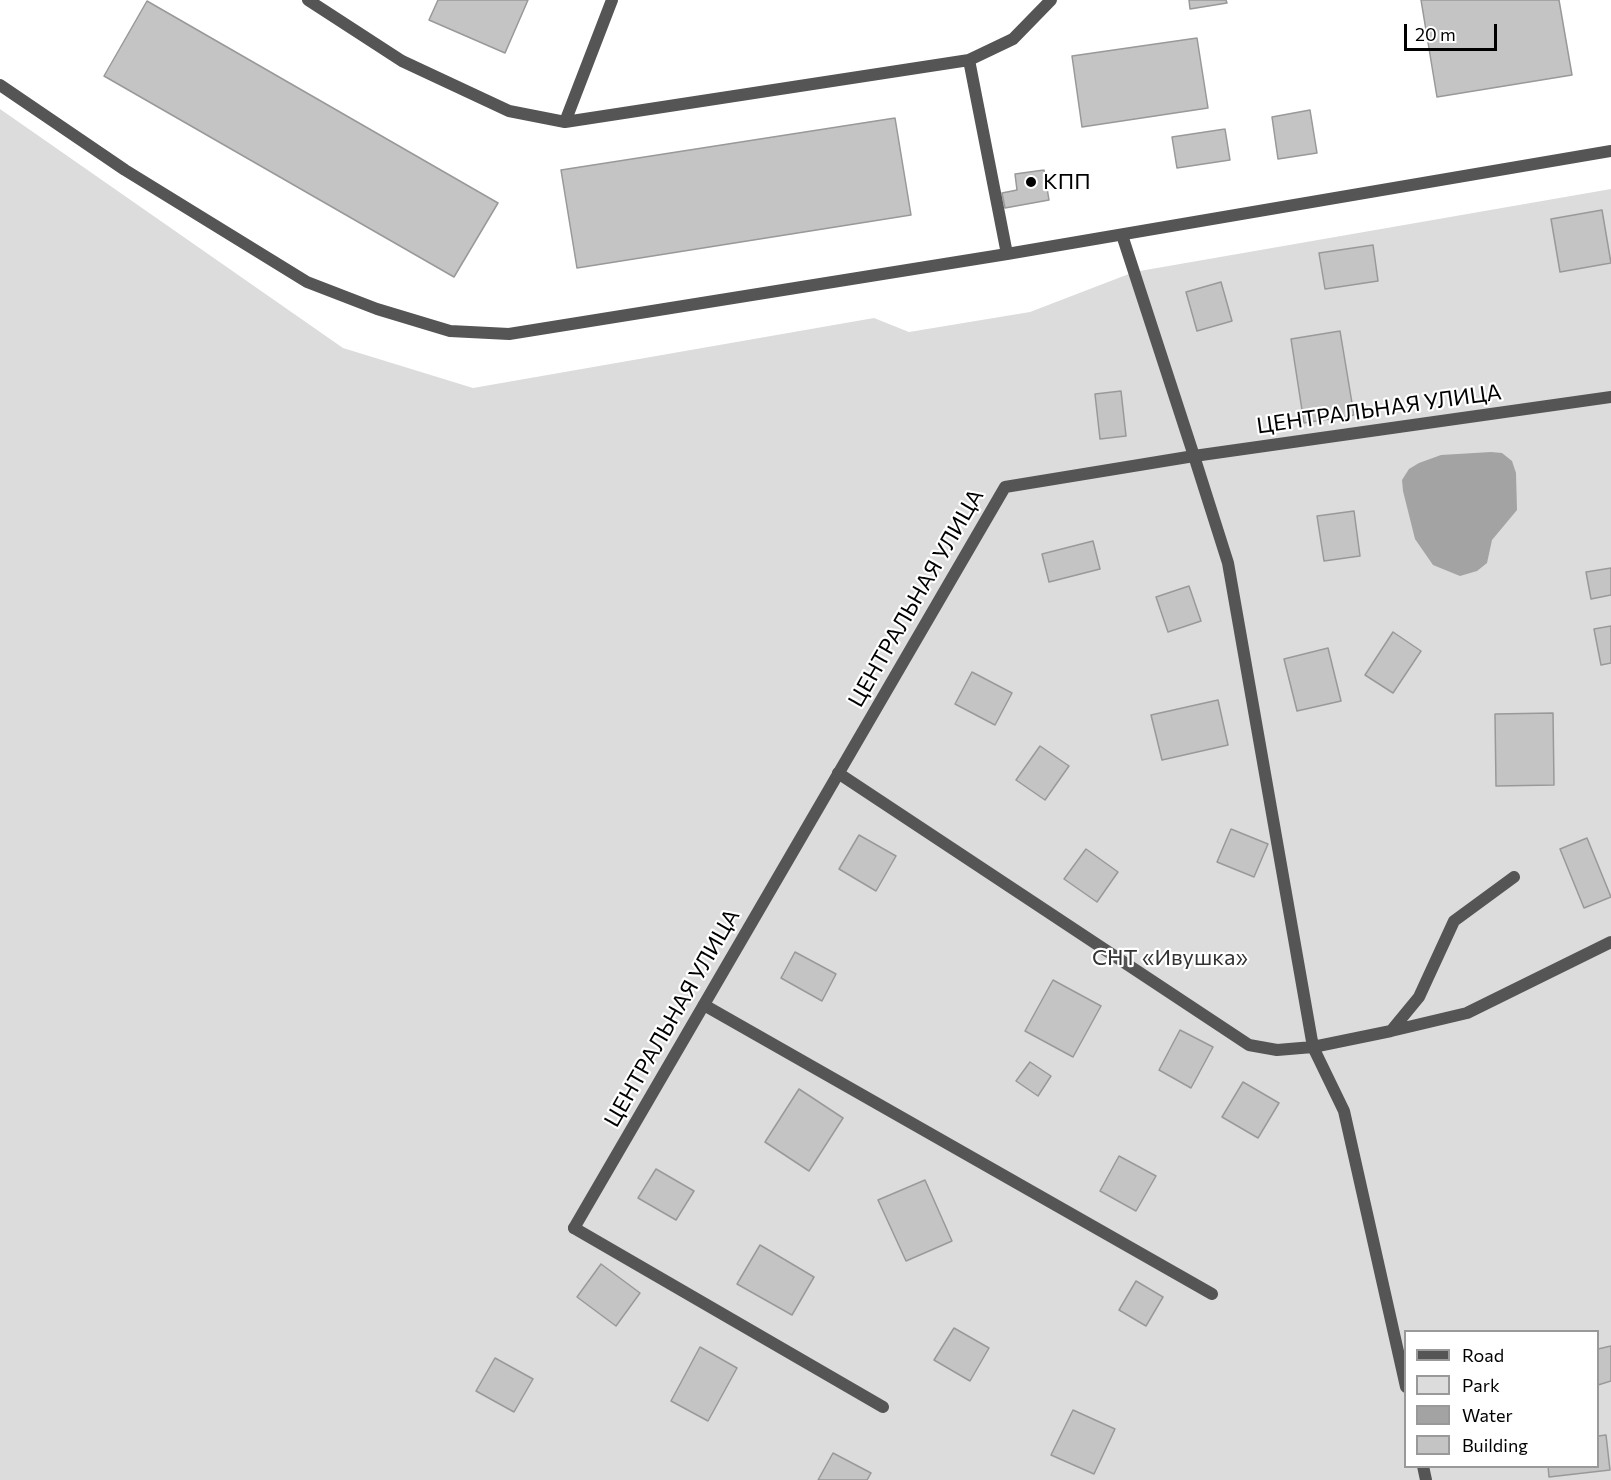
<!DOCTYPE html>
<html>
<head>
<meta charset="utf-8">
<style>
  body { margin:0 }
  #map { position:relative; width:1611px; height:1480px; overflow:hidden; background:#fff; font-family:Commissioner,sans-serif }
  canvas { display:block }
  .legend { position:absolute; left:1404px; top:1330px; width:195px; height:138px; box-sizing:border-box; background:#fff; border:2px solid #999; margin:0; padding:8px 10px; list-style:none; font-size:18px; color:#000 }
  .legend li { display:flex; align-items:center; gap:12px; height:30px }
  .legend b { width:30px; border:2px solid #999 }
  .scale { position:absolute; left:1404px; top:24px; width:93px; height:27px; box-sizing:border-box; border:3px solid #000; border-top:0; padding-left:8px; font-size:18px; line-height:21px; white-space:nowrap; color:#000; -webkit-text-stroke:4px #fff; paint-order:stroke }
</style>
</head>
<body>
<div id="map">
<canvas width="1611" height="1480"></canvas>
<ul class="legend">
<li><b style="height:8px;background:#555"></b>Road</li>
<li><b style="height:16px;background:#dcdcdc"></b>Park</li>
<li><b style="height:16px;background:#a3a3a3"></b>Water</li>
<li><b style="height:16px;background:#c4c4c4"></b>Building</li>
</ul>
<div class="scale">20 m</div>
</div>
<script>
const ctx = document.querySelector('canvas').getContext('2d');
ctx.lineJoin = 'round';
function fillPath(path, color) { ctx.fillStyle = color; ctx.fill(path, 'evenodd'); }
const poly = rows => new Path2D(rows.map(r => 'M' + r).join(''));
function trace(path, color, width, dash) { ctx.strokeStyle = color; ctx.lineWidth = width; ctx.lineCap = dash ? 'butt' : 'round'; ctx.setLineDash(dash || []); ctx.stroke(path); }
function drawText(font, color, halo, rows, align = 'center') {
  ctx.font = font + ' Commissioner,sans-serif'; ctx.lineWidth = 4.5; ctx.setLineDash([]); ctx.textBaseline = 'middle'; ctx.strokeStyle = halo; ctx.fillStyle = color; for (const [text, x, y, turn = 0] of rows) {
    ctx.save(); ctx.translate(x, y); ctx.rotate((+turn || 0) * Math.PI / 180); ctx.textAlign = isNaN(turn) ? turn : align; if (halo) ctx.strokeText(text, 0, 0); ctx.fillText(text, 0, 0); ctx.restore();
  }
}
fillPath(poly([
  [0,109,343,348,473,388,874,318,909,332,1030,312,1134,272,1611,189,1611,1480,0,1480],
  [1406,1332,1598,1332,1598,1466,1406,1466]
]), '#dcdcdc');
fillPath(poly([
  [1491,452,1502,453,1512,461,1516,473,1517,510,1492,540,1487,563,1477,571,1460,576,1433,565,1415,539,1403,491,1402,480,1409,469,1419,463,1441,455]
]), '#a3a3a3');
const building = poly([
  [438,0,528,0,505,53,429,20,438,0],
  [1189,0,1226,0,1227,3,1190,9,1189,0],
  [1421,0,1559,0,1572,75,1437,97,1421,0],
  [147,1,498,203,454,277,104,76,147,1],
  [1197,38,1208,108,1082,127,1072,56,1197,38],
  [1310,110,1317,153,1278,159,1272,117,1310,110],
  [895,118,911,215,577,268,561,170,895,118],
  [1225,129,1230,160,1177,168,1172,137,1225,129],
  [1044,170,1049,200,1005,208,1002,193,1017,190,1015,174,1044,170],
  [1602,210,1611,263,1560,272,1551,219,1602,210],
  [1373,245,1378,281,1325,289,1319,253,1373,245],
  [1221,282,1232,321,1197,331,1186,292,1221,282],
  [1340,331,1354,415,1304,423,1291,339,1340,331],
  [1121,391,1126,436,1100,439,1095,394,1121,391],
  [1354,511,1360,556,1324,561,1317,516,1354,511],
  [1093,541,1100,569,1049,582,1042,554,1093,541],
  [1611,568,1611,595,1591,599,1586,572,1611,568],
  [1189,586,1201,621,1168,632,1156,597,1189,586],
  [1611,626,1611,663,1601,665,1594,629,1611,626],
  [1393,632,1421,651,1393,693,1365,675,1393,632],
  [1328,648,1341,701,1297,711,1284,659,1328,648],
  [972,672,1012,693,995,725,955,704,972,672],
  [1218,700,1228,745,1162,760,1151,715,1218,700],
  [1553,713,1554,785,1496,786,1495,714,1553,713],
  [1040,746,1069,766,1045,800,1016,780,1040,746],
  [1231,829,1268,844,1254,877,1217,862,1231,829],
  [859,835,896,856,876,891,839,869,859,835],
  [1587,838,1611,897,1584,908,1560,849,1587,838],
  [1086,849,1118,872,1097,902,1064,879,1086,849],
  [795,952,836,974,822,1001,781,978,795,952],
  [1053,980,1101,1006,1073,1057,1025,1031,1053,980],
  [1180,1030,1213,1047,1191,1088,1159,1070,1180,1030],
  [1030,1062,1051,1076,1038,1096,1016,1081,1030,1062],
  [1243,1082,1279,1103,1258,1138,1222,1117,1243,1082],
  [799,1089,843,1118,809,1171,765,1142,799,1089],
  [1119,1156,1156,1176,1136,1211,1100,1191,1119,1156],
  [656,1169,694,1191,676,1220,638,1198,656,1169],
  [925,1180,952,1241,906,1261,878,1200,925,1180],
  [760,1245,814,1277,792,1315,737,1284,760,1245],
  [601,1264,640,1293,616,1326,577,1297,601,1264],
  [1136,1281,1163,1297,1146,1326,1119,1310,1136,1281],
  [954,1328,989,1348,970,1381,934,1360,954,1328],
  [1611,1346,1611,1381,1598,1385,1598,1349,1611,1346],
  [700,1347,737,1368,708,1421,671,1401,700,1347],
  [495,1358,533,1379,514,1412,476,1391,495,1358],
  [1073,1410,1115,1429,1094,1474,1051,1455,1073,1410],
  [1606,1435,1610,1470,1549,1477,1548,1466,1598,1466,1598,1436,1606,1435],
  [833,1453,871,1473,867,1480,818,1480,833,1453]
]);
fillPath(building, '#c4c4c4');
trace(building, '#999', 1.5);
trace(poly([
  [1194,456,1228,563,1313,1047,1344,1111,1406,1387],
  [838,773,1249,1045,1277,1050,1313,1047,1391,1031,1419,997,1454,921,1514,877],
  [704,1005,1212,1294],
  [1391,1031,1467,1013,1611,942],
  [574,1228,883,1407],
  [1423,1466,1426,1480]
]), '#555', 12);
trace(poly([
  [308,0,402,61,509,111,565,122,969,60],
  [0,85,125,170,307,282,377,309,450,331,509,334,1007,254,1611,151],
  [565,122,612,0],
  [1122,235,1194,456],
  [1007,254,969,60,1013,39,1051,0],
  [574,1228,1005,487,1194,456,1611,397]
]), '#555', 12);
for (const [x, y, r, color] of [
  [1031,182,6,"#000"]
]) { const dot = new Path2D(); dot.arc(x, y, r, 0, 2 * Math.PI); ctx.fillStyle = color; ctx.fill(dot); trace(dot, '#fff', 2); }
drawText('22px', '#000', '#fff', [
  ["КПП",1043,182]
], 'left');
drawText('22px', '#000', '#fff', [
  ["ЦЕНТРАЛЬНАЯ УЛИЦА",1379,409,-8],
  ["ЦЕНТРАЛЬНАЯ УЛИЦА",916,598,-60],
  ["ЦЕНТРАЛЬНАЯ УЛИЦА",672,1018,-60]
]);
drawText('22px', '#333', '#fff', [
  ["СНТ «Ивушка»",1170,958]
]);
</script>
</body>
</html>
